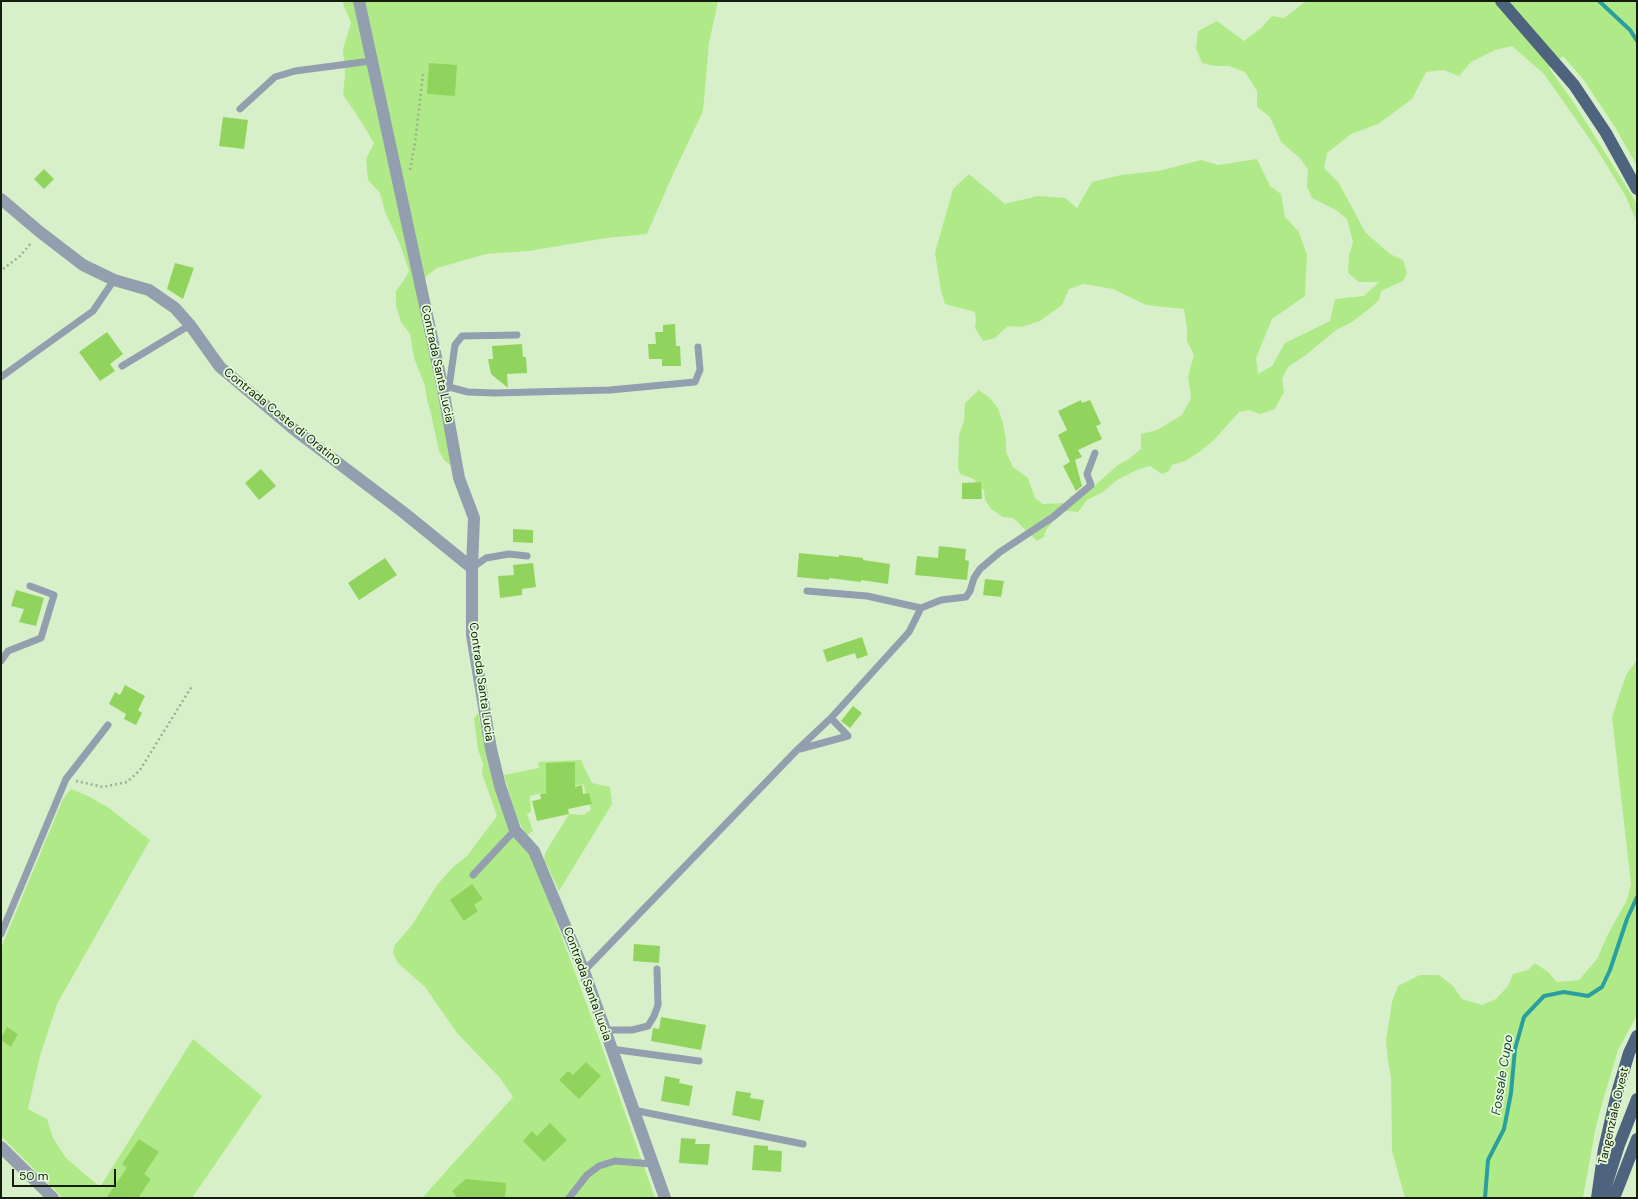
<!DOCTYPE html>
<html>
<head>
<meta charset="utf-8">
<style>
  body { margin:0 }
  #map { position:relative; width:1638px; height:1199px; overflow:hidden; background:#d8f0c9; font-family:"DM Sans",sans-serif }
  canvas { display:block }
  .frame { position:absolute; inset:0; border:2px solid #151d0f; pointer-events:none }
  .scale { position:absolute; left:12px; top:1169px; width:104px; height:18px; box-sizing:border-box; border:2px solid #151d0f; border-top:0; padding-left:5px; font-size:12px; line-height:14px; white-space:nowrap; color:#151d0f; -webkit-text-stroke:3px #e5fdd6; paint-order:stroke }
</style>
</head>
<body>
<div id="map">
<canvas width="1638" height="1199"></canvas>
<div class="frame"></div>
<div class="scale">50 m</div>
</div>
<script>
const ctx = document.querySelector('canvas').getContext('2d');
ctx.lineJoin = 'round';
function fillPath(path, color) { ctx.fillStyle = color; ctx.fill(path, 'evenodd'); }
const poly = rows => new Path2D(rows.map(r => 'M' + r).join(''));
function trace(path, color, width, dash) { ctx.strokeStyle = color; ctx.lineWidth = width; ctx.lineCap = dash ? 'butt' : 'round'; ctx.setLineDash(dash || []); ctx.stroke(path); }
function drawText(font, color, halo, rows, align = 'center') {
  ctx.font = font + ' "DM Sans",sans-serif'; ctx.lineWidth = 3.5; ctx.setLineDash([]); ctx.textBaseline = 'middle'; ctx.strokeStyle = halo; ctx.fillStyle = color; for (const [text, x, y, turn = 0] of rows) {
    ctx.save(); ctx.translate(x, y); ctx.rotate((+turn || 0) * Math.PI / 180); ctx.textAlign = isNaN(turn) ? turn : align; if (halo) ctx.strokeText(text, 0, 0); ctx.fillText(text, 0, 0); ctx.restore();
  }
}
fillPath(poly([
  [342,1,718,1,709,43,703,111,670,181,647,234,606,238,529,251,486,254,437,268,429,274,416,288,450,454,451,466,444,460,439,451,431,414,427,400,425,386,414,358,410,334,401,322,396,306,396,291,404,280,409,271,400,244,385,212,380,193,368,180,366,159,374,143,355,112,343,95,345,74,343,49,351,23],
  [1306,1,1637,1,1637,166,1615,127,1583,79,1563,56,1549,68,1574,103,1634,199,1637,205,1637,222,1625,195,1596,148,1544,74,1512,46,1495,50,1471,62,1459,76,1443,70,1426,72,1412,99,1378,124,1351,134,1327,153,1324,168,1339,183,1365,232,1390,254,1403,260,1407,273,1403,281,1381,291,1379,300,1369,309,1352,322,1336,330,1306,355,1288,367,1282,379,1284,392,1275,409,1260,414,1249,410,1239,412,1214,440,1198,453,1185,461,1172,465,1169,471,1162,474,1150,466,1139,469,1117,480,1103,492,1087,500,1078,512,1067,511,1050,517,1052,523,1046,530,1044,537,1037,541,1013,518,1003,517,991,509,985,500,984,490,978,486,974,479,960,474,958,468,959,435,964,421,965,403,979,390,990,398,998,408,1003,424,1006,438,1006,452,1013,467,1028,478,1035,498,1043,504,1066,503,1071,496,1080,494,1092,488,1118,465,1129,459,1141,449,1141,434,1157,430,1182,415,1191,398,1188,376,1194,355,1187,341,1187,328,1184,309,1146,305,1113,289,1084,284,1069,289,1062,305,1040,321,1022,327,1008,326,995,338,983,341,975,328,976,320,975,312,945,304,941,291,935,253,953,189,969,174,1005,204,1038,196,1065,198,1077,208,1092,182,1121,175,1159,171,1201,160,1218,165,1257,159,1270,186,1281,194,1285,217,1299,232,1307,255,1305,296,1272,319,1256,358,1258,374,1272,366,1285,343,1330,321,1335,299,1364,296,1379,282,1359,282,1348,273,1349,255,1353,242,1347,219,1336,210,1312,198,1307,187,1308,170,1300,158,1281,142,1270,117,1257,107,1257,91,1245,72,1229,66,1215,66,1202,63,1196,49,1198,31,1217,21,1244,41,1261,28,1272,16,1284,18],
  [1637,660,1637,1015,1618,1050,1600,1111,1595,1131,1583,1198,1405,1198,1392,1151,1391,1078,1388,1061,1386,1040,1392,1002,1398,986,1420,975,1439,975,1453,986,1462,999,1482,1005,1496,999,1508,986,1513,974,1528,970,1535,963,1548,972,1557,982,1579,980,1597,959,1607,936,1627,900,1631,884,1612,717,1626,675],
  [478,713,486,751,531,854,590,1013,655,1198,422,1198,513,1097,500,1078,457,1033,425,987,398,963,393,953,394,946,412,925,437,885,453,867,467,856,497,816,482,773,483,763,478,750,474,718],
  [581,760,592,783,610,787,612,804,559,891,544,859,545,853,569,814,583,815,591,810,583,784,530,796,531,812,527,814,533,831,527,835,516,817,504,775,539,768,538,762],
  [71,789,88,796,109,808,150,840,57,1004,40,1056,28,1109,47,1119,53,1138,66,1158,100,1187,193,1039,262,1096,192,1198,63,1198,1,1136,1,948,63,799]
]), '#b0ea88');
trace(poly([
  [1599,1,1630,30,1637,41],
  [1485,1198,1488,1160,1504,1129,1511,1093,1515,1049,1524,1017,1544,996,1564,992,1588,996,1602,987,1610,970,1627,919,1637,897]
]), '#2aa09e', 4);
fillPath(poly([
  [429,63,457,65,455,96,427,94],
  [223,117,248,120,244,149,219,146],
  [44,169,54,179,44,189,34,179],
  [175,263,194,268,183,299,167,289],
  [675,324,676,346,680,346,681,366,662,366,662,359,649,359,648,344,656,344,655,332,663,332,663,325],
  [107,332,123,354,110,364,115,371,100,381,79,352],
  [522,344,523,357,526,357,527,373,507,374,508,388,491,374,488,359,493,359,492,346],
  [1081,400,1082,403,1090,400,1101,424,1096,426,1102,439,1078,450,1082,457,1075,460,1082,486,1076,491,1063,466,1070,462,1058,435,1067,430,1058,411],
  [261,469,276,486,259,500,245,483],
  [981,482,982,499,962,499,962,483],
  [513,529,533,530,533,543,513,542],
  [939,546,966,549,965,560,969,561,967,580,915,575,917,556,938,558],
  [799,553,839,557,839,555,863,558,863,560,890,564,888,584,861,580,861,582,829,578,829,580,797,577],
  [385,558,397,575,359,600,348,583],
  [533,563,536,587,522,589,522,595,500,598,498,576,514,575,513,565],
  [985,579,1004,581,1001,597,983,595],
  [16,590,44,598,36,626,19,622,24,609,11,606],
  [862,637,868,655,857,659,855,653,827,662,823,650],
  [125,685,145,696,138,710,142,713,136,725,124,719,126,714,109,704,115,692,120,695],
  [853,706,862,713,850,728,841,721],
  [575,762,575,787,582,785,583,794,589,793,592,804,568,809,569,814,537,821,532,801,541,799,540,794,546,793,546,763],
  [472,884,483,899,474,905,478,911,464,921,450,900],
  [634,944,660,946,659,963,633,961],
  [661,1017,706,1025,701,1050,651,1041,653,1028,659,1029],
  [7,1027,18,1034,11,1047,1,1040,1,1038],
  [586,1062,601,1076,579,1099,559,1080,568,1071,573,1075],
  [665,1076,680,1079,679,1083,693,1086,689,1106,661,1101],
  [736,1091,751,1093,750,1098,764,1100,760,1121,732,1115],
  [550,1123,567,1140,544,1162,523,1141,532,1131,537,1136],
  [681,1138,696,1139,695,1144,710,1144,708,1165,679,1163],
  [139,1139,159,1152,144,1174,151,1179,138,1198,106,1198,127,1168,122,1164],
  [754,1145,768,1146,768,1150,782,1151,781,1172,752,1170],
  [466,1179,506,1183,505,1198,457,1198,452,1191]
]), '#91d45d');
trace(poly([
  [410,170,415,143,423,74],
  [3,269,20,256,32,242],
  [76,781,103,787,127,782,140,770,192,686]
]), '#9db091', 2.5, [2, 3]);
trace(poly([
  [240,109,275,77,295,71,371,61],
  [122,366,190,325],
  [1,377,93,311,114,280],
  [449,387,455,345,462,336,517,335],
  [443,389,449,387,468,392,494,393,610,390,695,382,700,370,698,347],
  [472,568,486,558,509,554,527,556],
  [807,591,867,596,921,608],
  [1,661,8,651,41,638,54,595,30,586],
  [800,749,848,736,831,718],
  [473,875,515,830],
  [1,934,66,779,108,725],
  [584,971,798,749,831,718,909,632,921,608,941,600,966,597,970,591,974,578,980,569,1000,552,1053,517,1091,485,1087,474,1095,453],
  [604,1030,632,1030,648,1026,654,1016,658,1005,657,969],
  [611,1049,699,1061],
  [633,1110,803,1144],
  [569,1198,587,1175,599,1166,615,1161,652,1164]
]), '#939faf', 7);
trace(poly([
  [359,1,443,389,459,478,474,518,472,568,472,635,491,749,500,786,515,830,534,851,584,971,665,1198],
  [1,199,40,232,83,265,114,280,149,290,175,308,190,325,220,367,296,431,403,512,472,568],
  [1,1147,53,1198]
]), '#939faf', 12);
trace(poly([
  [1501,1,1574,85,1606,133,1637,189],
  [1604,1192,1619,1145,1637,1099],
  [1597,1198,1604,1149,1617,1093,1629,1053,1637,1036],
  [1613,1198,1616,1193,1637,1139]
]), '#4e647e', 12);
drawText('12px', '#151d0f', '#e5fdd6', [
  ["Contrada Santa Lucia",437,364,78],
  ["Contrada Coste di Oratino",282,417,39],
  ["Contrada Santa Lucia",481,682,82],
  ["Contrada Santa Lucia",587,984,70],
  ["Tangenziale Ovest",1614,1116,-77]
]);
drawText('italic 13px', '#1f403f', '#e5fdd6', [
  ["Fossale Cupo",1503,1075,-81]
]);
</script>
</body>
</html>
